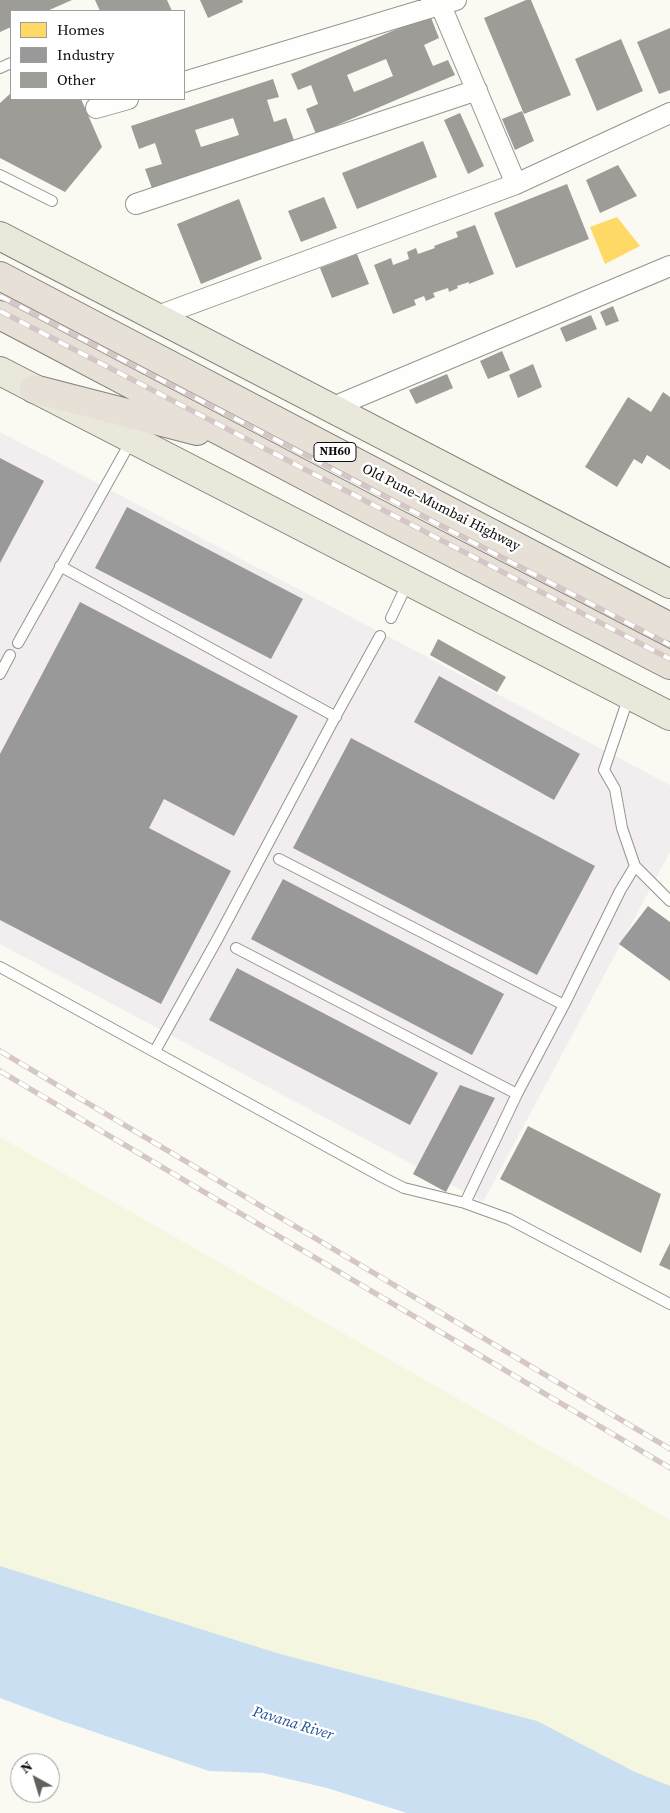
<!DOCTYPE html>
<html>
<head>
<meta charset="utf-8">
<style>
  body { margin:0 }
  #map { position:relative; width:670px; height:1813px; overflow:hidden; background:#fafaf2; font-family:"Source Serif 4",serif }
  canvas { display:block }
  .legend { position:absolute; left:10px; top:10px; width:175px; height:90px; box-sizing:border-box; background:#fff; border:1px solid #9e9e9e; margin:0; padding:6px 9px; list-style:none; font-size:15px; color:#0d0d0d }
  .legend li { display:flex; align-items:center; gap:10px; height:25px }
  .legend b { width:25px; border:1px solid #9e9e9e }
  .north { position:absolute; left:10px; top:1753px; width:50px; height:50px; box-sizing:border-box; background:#fff; border:1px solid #9e9e9e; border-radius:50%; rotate:321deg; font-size:14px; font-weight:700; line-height:20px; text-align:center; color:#0d0d0d }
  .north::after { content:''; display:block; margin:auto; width:18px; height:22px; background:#60605d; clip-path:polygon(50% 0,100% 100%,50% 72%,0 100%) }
</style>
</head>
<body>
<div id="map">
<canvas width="670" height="1813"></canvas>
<ul class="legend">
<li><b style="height:14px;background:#ffd966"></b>Homes</li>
<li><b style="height:14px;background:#999"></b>Industry</li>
<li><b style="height:14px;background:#9d9c97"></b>Other</li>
</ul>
<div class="north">N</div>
</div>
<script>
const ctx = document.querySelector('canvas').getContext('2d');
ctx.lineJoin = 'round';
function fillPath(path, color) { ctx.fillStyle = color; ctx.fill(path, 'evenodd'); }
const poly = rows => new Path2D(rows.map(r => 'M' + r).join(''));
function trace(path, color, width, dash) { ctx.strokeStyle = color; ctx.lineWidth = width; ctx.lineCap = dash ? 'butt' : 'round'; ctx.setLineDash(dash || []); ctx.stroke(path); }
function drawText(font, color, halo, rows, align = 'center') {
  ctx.font = font + ' "Source Serif 4",serif'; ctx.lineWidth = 5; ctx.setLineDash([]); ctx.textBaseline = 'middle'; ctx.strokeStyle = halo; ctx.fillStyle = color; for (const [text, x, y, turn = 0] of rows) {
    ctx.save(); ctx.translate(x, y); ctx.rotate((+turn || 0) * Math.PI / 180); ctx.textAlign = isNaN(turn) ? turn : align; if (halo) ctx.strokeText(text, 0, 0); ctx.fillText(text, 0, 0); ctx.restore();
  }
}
fillPath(poly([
  [0,432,670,785,670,852,483,1202,0,944]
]), '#f2edee');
fillPath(poly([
  [0,1137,670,1520,670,1805,0,1590]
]), '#f4f6df');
fillPath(poly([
  [0,1566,280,1654,537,1721,635,1772,670,1786,670,1813,407,1813,327,1788,263,1773,209,1771,59,1720,0,1698]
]), '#cadff1');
fillPath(poly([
  [617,217,640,246,605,264,590,227]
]), '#ffd966');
fillPath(poly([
  [0,458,44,481,0,563],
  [127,507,303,599,271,659,95,568],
  [80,602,298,716,234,836,164,799,149,828,231,871,161,1004,0,920,0,754],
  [439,676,580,754,554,800,414,722],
  [351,738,595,866,537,975,293,848],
  [283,879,504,994,472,1055,251,939],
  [648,906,670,922,670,981,619,944],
  [237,968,438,1073,410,1125,209,1020],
  [460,1085,495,1098,446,1192,413,1174]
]), '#999');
fillPath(poly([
  [0,0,72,0,47,11,11,11,11,27,0,32],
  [95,0,167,0,172,11,100,11],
  [200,0,242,0,243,2,208,18],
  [526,0,531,0,571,95,524,114,484,18],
  [430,15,439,38,424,45,433,66,448,60,455,75,316,134,306,109,318,104,311,85,298,90,291,74],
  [386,59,393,76,354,92,347,75],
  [670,28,670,90,659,94,637,42],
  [621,39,643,91,597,111,575,59],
  [273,79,279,97,267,100,274,122,286,118,295,143,153,191,145,169,162,164,155,143,139,149,131,126],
  [233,118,239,135,201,147,195,130],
  [11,93,11,99,81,99,102,147,65,192,0,158,0,103],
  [522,111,534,141,515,150,502,119],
  [460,113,484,166,468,174,444,120],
  [423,141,437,177,357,209,342,173],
  [618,165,637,196,600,213,586,180],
  [567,184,589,239,516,268,494,213],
  [324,197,337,228,301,242,288,211],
  [239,199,262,259,201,284,177,224],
  [475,225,494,274,469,284,469,282,457,286,458,288,449,292,448,288,433,293,435,297,426,301,424,296,414,300,416,305,393,314,374,265,391,258,393,265,409,259,407,252,416,248,418,254,435,248,434,246,458,237,456,232],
  [357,254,369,284,332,298,320,268],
  [613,306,619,321,606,326,600,312],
  [591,315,597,329,566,342,560,328],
  [502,351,510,370,488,379,480,361],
  [533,364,542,387,518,398,509,375],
  [447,374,453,388,416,404,409,390],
  [663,392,670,397,670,470,647,455,642,464,634,459,617,487,585,467,628,397,651,412],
  [438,639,506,677,497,692,430,655],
  [528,1126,661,1194,641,1253,500,1179],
  [670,1243,670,1270,659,1265]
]), '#9d9c97');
const lane = poly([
  [0,68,11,63],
  [0,175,52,201],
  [60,566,336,717],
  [391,618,408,582],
  [18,643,131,441],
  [0,674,10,655],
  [629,696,604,770,615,789,622,828,635,866,670,901],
  [279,859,564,1005],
  [236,948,517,1094],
  [0,967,384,1178,404,1188,465,1203,509,1219,670,1304],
  [155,1051,218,938,333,721,380,636],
  [465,1203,517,1094,564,1005,620,891,635,866]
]);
const street = poly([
  [431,0,441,6,516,184],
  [184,82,456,0],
  [96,108,128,99],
  [136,204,477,90],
  [155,317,516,184,670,113],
  [331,408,670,266]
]);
const primary = poly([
  [0,236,670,584],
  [0,371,670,716]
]);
const highway = poly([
  [0,276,670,627],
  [0,315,372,511,670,665],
  [34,389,197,431]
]);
trace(lane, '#949490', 12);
trace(street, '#949490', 22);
trace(primary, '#81817d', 30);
trace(highway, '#81817d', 30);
trace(lane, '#fefefd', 10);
trace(street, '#fefefd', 20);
trace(primary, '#eae8da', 28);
trace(highway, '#e7e0d6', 28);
const rail = poly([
  [0,296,670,645],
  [0,311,670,659],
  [0,1051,670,1449],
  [0,1071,670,1468]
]);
trace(rail, '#d5c7c5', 5.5);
trace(rail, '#fff', 4, [11]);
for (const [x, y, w] of [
  [335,452,42]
]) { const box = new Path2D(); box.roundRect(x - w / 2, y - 9.5, w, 19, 4); ctx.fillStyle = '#fff'; ctx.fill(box); trace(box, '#0d0d0d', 1); }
drawText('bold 12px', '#0d0d0d', null, [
  ["NH60",335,452]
]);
drawText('14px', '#0d0d0d', '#fff', [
  ["Old Pune–Mumbai Highway",441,508,27]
]);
drawText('italic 15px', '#205395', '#fff', [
  ["Pavana River",293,1724,17]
]);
</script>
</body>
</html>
